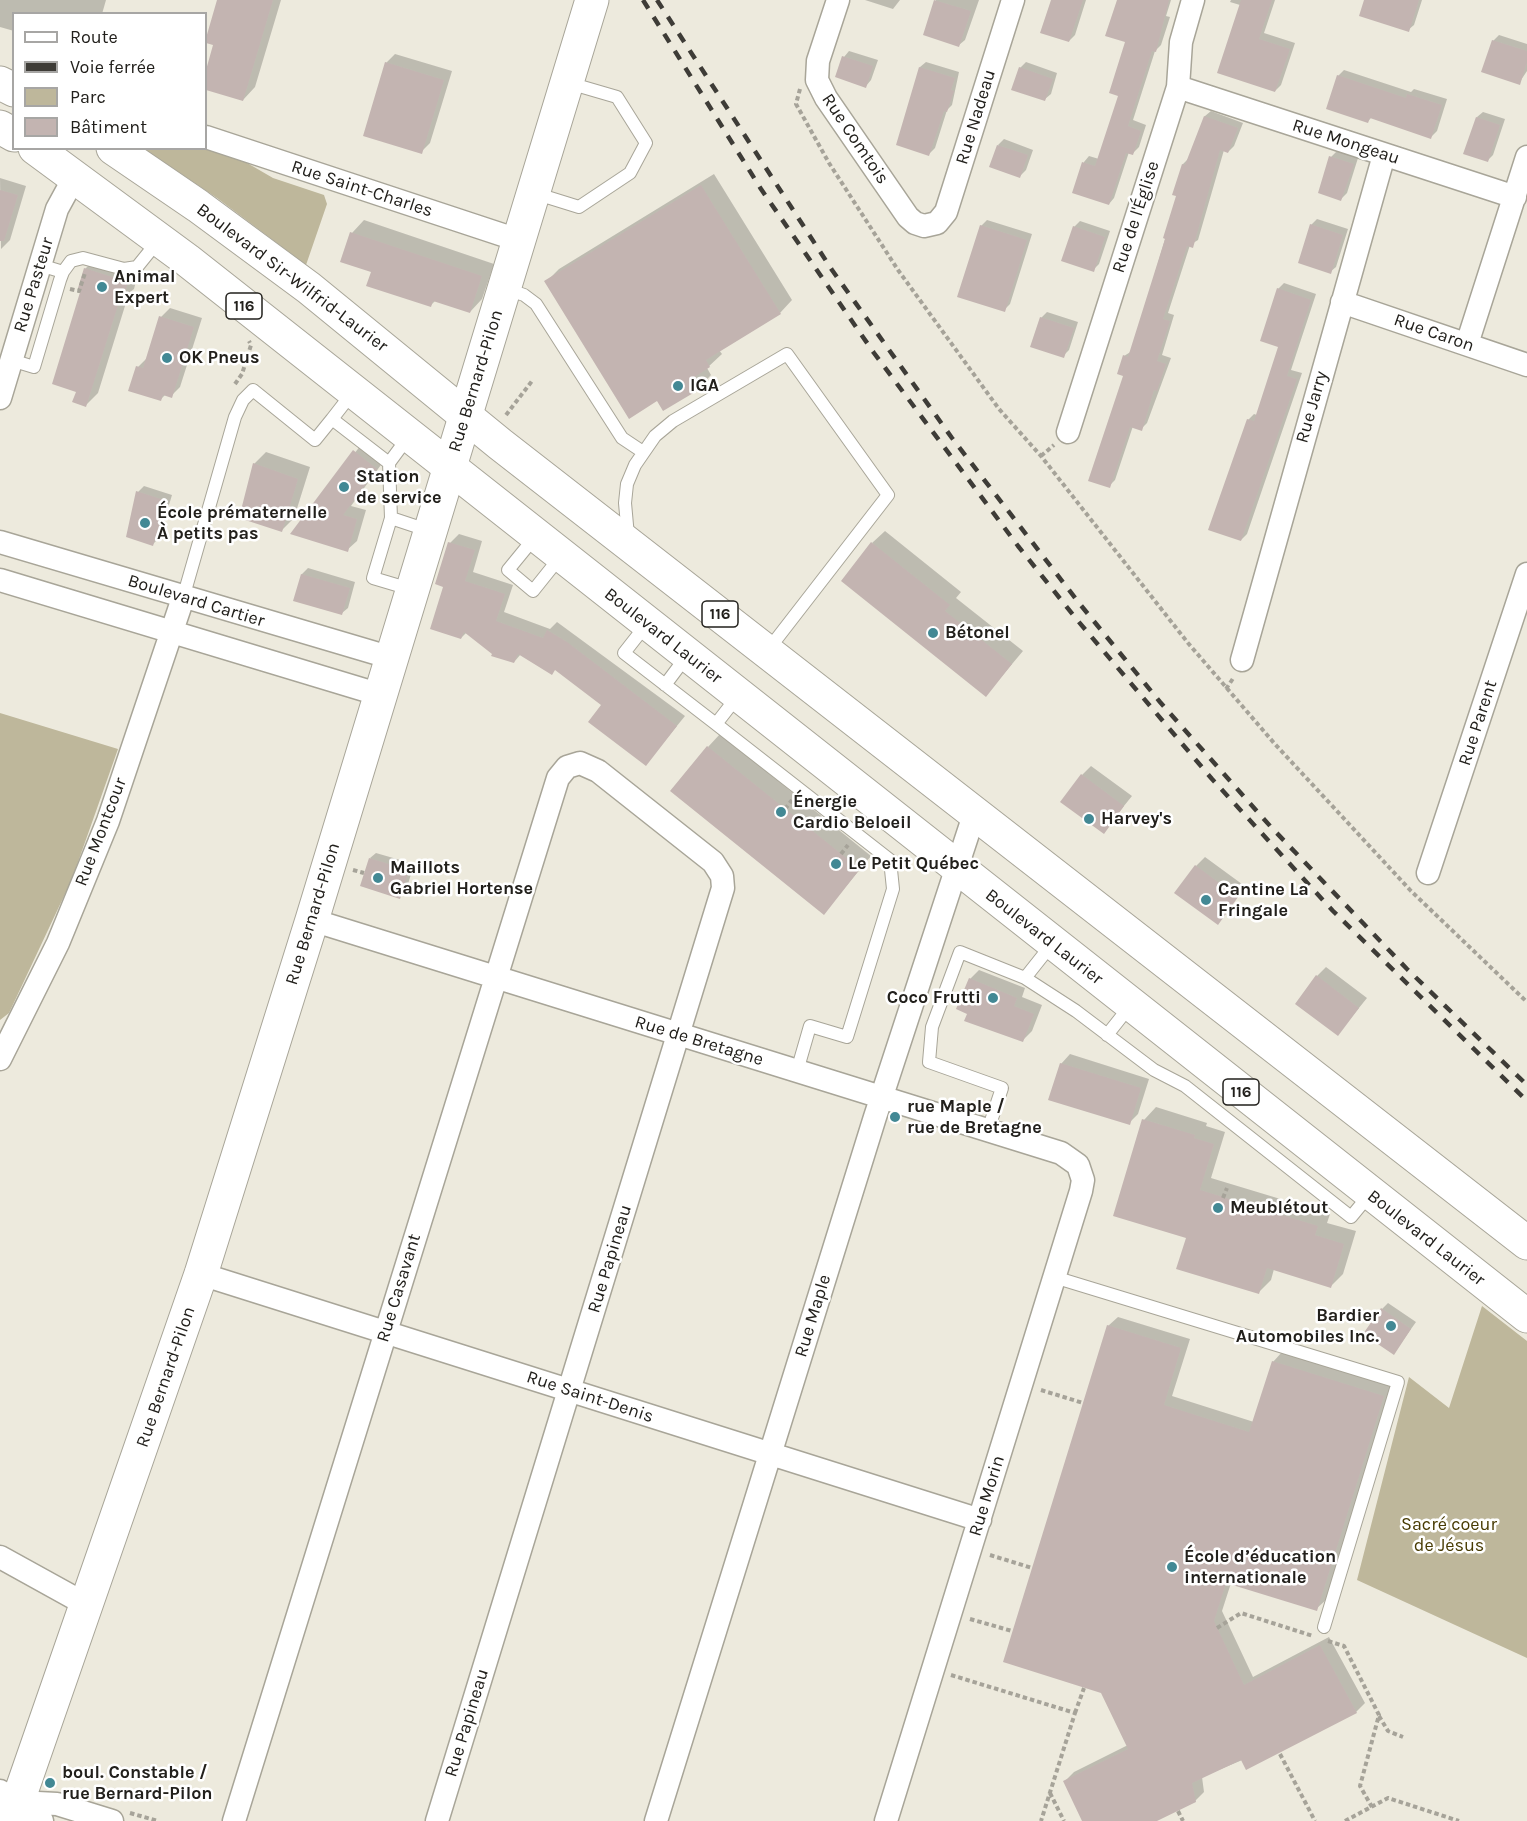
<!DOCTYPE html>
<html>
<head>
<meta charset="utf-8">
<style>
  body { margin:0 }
  #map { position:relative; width:1527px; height:1821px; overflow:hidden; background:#edeadd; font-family:Karla,sans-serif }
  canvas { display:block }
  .legend { position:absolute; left:12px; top:12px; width:195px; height:138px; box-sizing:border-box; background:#fff; border:2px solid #a7a6a4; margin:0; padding:8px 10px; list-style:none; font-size:18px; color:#22201c }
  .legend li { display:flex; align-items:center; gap:12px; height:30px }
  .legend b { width:30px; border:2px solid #a7a6a4 }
</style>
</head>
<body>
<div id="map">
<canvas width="1527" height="1821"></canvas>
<ul class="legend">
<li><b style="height:8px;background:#fff"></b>Route</li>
<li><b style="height:8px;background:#3e3c37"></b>Voie ferrée</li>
<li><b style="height:16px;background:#beb79b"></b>Parc</li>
<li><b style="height:16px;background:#c3b4b1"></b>Bâtiment</li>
</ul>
</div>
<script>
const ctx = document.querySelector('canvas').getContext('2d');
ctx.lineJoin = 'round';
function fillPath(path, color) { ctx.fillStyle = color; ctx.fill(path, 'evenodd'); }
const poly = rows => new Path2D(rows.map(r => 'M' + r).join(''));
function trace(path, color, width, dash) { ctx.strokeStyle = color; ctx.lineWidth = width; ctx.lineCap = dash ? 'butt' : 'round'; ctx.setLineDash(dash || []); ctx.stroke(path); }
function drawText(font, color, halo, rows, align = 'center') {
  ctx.font = font + ' Karla,sans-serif'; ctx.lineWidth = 5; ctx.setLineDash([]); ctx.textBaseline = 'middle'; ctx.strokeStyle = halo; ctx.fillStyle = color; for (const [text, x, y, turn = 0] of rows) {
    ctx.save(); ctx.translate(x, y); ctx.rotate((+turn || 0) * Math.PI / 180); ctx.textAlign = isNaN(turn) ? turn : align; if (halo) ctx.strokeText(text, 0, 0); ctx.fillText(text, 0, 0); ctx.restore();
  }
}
fillPath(poly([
  [206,148,242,160,273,178,324,195,327,204,306,265,217,198,144,149],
  [0,713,118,749,72,879,9,1013,0,1020],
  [1482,1306,1527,1341,1527,1658,1357,1580,1409,1377,1449,1408]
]), '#beb79b');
fillPath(poly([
  [0,0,106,0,102,14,14,14,14,31,0,27],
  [219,0,281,0,255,87,243,100,206,89,206,76,215,44,206,42],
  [865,0,900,0,893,9],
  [936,0,979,0,965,40,959,45,925,34],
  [1053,0,1086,0,1075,35,1069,41],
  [1132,0,1171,0,1166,16,1170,17,1161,45,1155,51,1133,120,1146,125,1139,147,1133,153,1129,152,1114,198,1109,204,1074,192,1084,162,1089,156,1099,159,1120,95],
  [1231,0,1275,0,1264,33,1295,43,1281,85,1275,91,1240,5,1230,2],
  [1365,0,1422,0,1414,25,1408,30],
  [1499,35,1527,44,1527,71,1519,83,1493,41],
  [849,51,878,60,871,80,866,86,844,57],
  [395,54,452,71,430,143,421,152,386,63],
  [926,62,959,72,952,105,947,110,935,148,929,154,920,67],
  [1026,62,1057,73,1051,94,1045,99,1020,68],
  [1344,70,1411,92,1414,89,1447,99,1437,131,1431,137,1372,117,1368,121,1338,76],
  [1211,111,1243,123,1234,146,1228,152,1224,150,1198,240,1190,245,1168,313,1174,315,1162,355,1171,358,1147,423,1141,429,1133,426,1115,480,1109,486,1125,375,1124,356,1132,351,1178,195,1174,194,1183,164,1189,158,1205,116],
  [1483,112,1505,119,1493,155,1488,160,1477,117],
  [1004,139,1033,150,1026,170,1020,176,998,145],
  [1337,151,1358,158,1347,193,1341,199,1331,157],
  [714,174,792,300,780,313,719,350,722,354,707,368,711,375,699,388,658,399,546,282,559,269],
  [0,178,26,186,10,240,1,249],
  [1317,219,1348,229,1336,267,1330,272,1311,225],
  [364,220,494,264,482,299,470,312,436,300,430,306,373,271,352,233],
  [987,220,1032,234,1010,304,1004,310,981,226],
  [1080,221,1110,231,1099,264,1093,270,1074,227],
  [97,257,139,270,134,289,129,293,98,393,86,405,78,391,83,288,85,269],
  [1284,283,1316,294,1291,370,1302,373,1247,534,1241,540,1248,420,1254,414,1257,415,1280,346,1278,289],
  [170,308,202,318,180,387,171,396,166,394,161,399,138,367,147,358,161,317],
  [1047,312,1078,322,1069,350,1063,356,1041,318],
  [364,441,386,458,351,506,366,510,357,541,347,550,293,533],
  [266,452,310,467,294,518,282,530,254,464],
  [144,486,172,495,159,538,153,544,138,492],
  [885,531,961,592,956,598,1023,651,986,695,872,543],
  [459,534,482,541,473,572,513,585,504,612,550,629,557,622,685,716,646,764,603,705,556,669,521,654,514,662,494,653,467,632,461,638,445,586,450,543],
  [308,568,355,582,348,608,342,613,295,600,302,574],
  [720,734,871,856,824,913,708,747],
  [1091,766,1132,796,1103,832,1082,775],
  [376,853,414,864,406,891,400,897,370,858],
  [1205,857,1246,887,1217,923,1196,866],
  [1326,967,1367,998,1338,1034,1317,976],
  [979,970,1025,988,1022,997,1042,1005,1032,1031,1023,1040,970,979],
  [1070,1054,1149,1079,1138,1114,1129,1123,1061,1064],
  [1156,1107,1207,1123,1206,1126,1225,1132,1211,1178,1330,1214,1327,1223,1356,1231,1343,1274,1331,1286,1274,1269,1271,1280,1259,1292,1187,1237,1144,1120],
  [1388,1303,1416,1322,1394,1353,1382,1309],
  [1118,1317,1190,1339,1172,1396,1254,1422,1273,1362,1282,1352,1392,1387,1326,1600,1316,1609,1231,1583,1222,1611,1253,1677,1329,1637,1365,1703,1356,1712,1202,1777,1204,1792,1195,1801,1154,1821,1084,1821,1065,1781,1074,1772,1128,1745,1108,1326]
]), '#0003');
fillPath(poly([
  [217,0,273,0,243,101,206,90,206,70,213,45,206,43,206,38],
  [934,0,971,11,959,47,923,35],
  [1051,0,1083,0,1069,42,1040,33],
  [1117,0,1169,0,1156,52,1152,51,1128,126,1141,131,1133,155,1126,153,1109,205,1072,193,1082,162,1095,166,1118,96,1109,93,1125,42,1105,36],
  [1241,0,1272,0,1259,39,1290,49,1275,92,1217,73],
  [1364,0,1419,0,1409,32,1359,16],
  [1492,40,1527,51,1527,62,1520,85,1481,72],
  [842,56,873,66,866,88,835,77],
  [385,62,444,80,422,154,363,136],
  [919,67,955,78,951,90,954,91,947,112,944,111,929,156,896,145],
  [1019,67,1053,79,1045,101,1011,90],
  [1337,75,1406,98,1407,94,1442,105,1431,139,1370,118,1368,123,1326,109],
  [1204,116,1238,128,1228,153,1220,150,1193,248,1187,246,1163,319,1170,321,1157,361,1166,364,1157,391,1154,390,1142,431,1130,427,1110,488,1088,481,1123,376,1117,374,1123,355,1128,357,1165,239,1163,238,1176,196,1172,195,1182,164,1185,165],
  [1476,117,1500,125,1488,162,1463,154],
  [997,145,1028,155,1020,178,989,167],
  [1329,156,1354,164,1341,201,1318,193],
  [701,185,781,314,706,360,710,367,693,378,700,389,663,411,657,401,629,419,544,281],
  [0,190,18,195,4,241,0,241],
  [1310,224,1343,235,1331,274,1298,263],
  [980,225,1027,240,1005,312,957,297],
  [1073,226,1105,237,1094,272,1061,261],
  [350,232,482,276,470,313,433,301,431,307,366,286,371,272,340,262],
  [84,268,128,282,122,303,119,302,86,407,72,402,76,392,52,384,81,289,78,288],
  [1277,288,1311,300,1287,376,1297,379,1241,541,1208,530,1247,419,1254,421,1278,347,1260,341],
  [159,316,194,327,172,398,163,395,161,401,128,391,136,366,143,368],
  [1040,317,1074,328,1064,358,1030,347],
  [353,450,377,469,343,515,357,519,348,552,290,534],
  [253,463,298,479,282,532,239,518],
  [136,491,167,501,153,546,126,537],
  [448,542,475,550,465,581,505,594,496,621,543,638,547,630,567,642,677,726,646,766,588,722,601,705,555,670,552,675,518,654,514,663,491,656,492,654,464,632,461,639,430,629,443,587,435,584],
  [871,542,950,605,945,611,1012,664,986,697,841,581],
  [301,574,350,588,342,615,293,601],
  [707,746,860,869,824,915,670,791],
  [1081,774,1124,806,1104,834,1060,802],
  [369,858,409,870,400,899,360,886],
  [1195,865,1238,897,1218,925,1174,893],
  [1316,975,1359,1008,1338,1036,1295,1004],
  [969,978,1017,998,1014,1006,1034,1014,1023,1042,964,1021,967,1014,956,1009],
  [1060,1063,1141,1088,1130,1125,1048,1100],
  [1142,1119,1195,1135,1194,1138,1214,1144,1200,1190,1318,1226,1315,1235,1344,1244,1331,1288,1267,1268,1259,1294,1176,1269,1186,1238,1113,1216],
  [1381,1308,1411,1329,1394,1355,1363,1334],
  [1107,1325,1181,1348,1164,1405,1249,1432,1272,1361,1384,1396,1317,1611,1226,1583,1214,1621,1244,1685,1320,1645,1357,1713,1246,1770,1241,1760,1192,1783,1196,1802,1157,1821,1082,1821,1063,1781,1128,1749,1101,1693,1003,1662]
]), '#c3b4b1');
const lane = poly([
  [534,193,579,207,630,173,646,143,617,97,569,83],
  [63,272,71,261,83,258,124,269,137,267,158,241],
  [504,288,524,295,536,304,622,438,643,452],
  [11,360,34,367,60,280,63,272,40,265],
  [332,419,353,392],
  [389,463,409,436],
  [391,518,373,578,410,589],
  [628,536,625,503,627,484,635,465,655,436,673,421,787,354,888,495,768,650],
  [535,537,508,570,533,591,561,556],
  [183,598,235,417,243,400,253,390,315,440,332,419,389,463,391,518,430,531],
  [646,625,624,653,716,724],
  [665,685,686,657],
  [737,697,716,724,890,860,893,889,847,1037,810,1026,797,1071],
  [1025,978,1076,1011,1154,1070,1185,1086,1351,1217,1370,1194],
  [1107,1035,1130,1006],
  [988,1130,1002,1088,929,1062,932,1027,960,952,1025,978,1052,944],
  [1054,1277,1398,1382,1324,1627]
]);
const street = poly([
  [838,0,818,61,817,80,826,98,908,217,915,223,924,226,937,223,946,212,1013,0],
  [1178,87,1515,197],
  [206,137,518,240],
  [1342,302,1527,365],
  [1467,344,1527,157],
  [0,398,57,209,75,176],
  [1068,432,1178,87,1181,42,1193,0],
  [0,542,392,658],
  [0,580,381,695],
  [1242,660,1384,155],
  [1428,873,1527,574],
  [312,920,1061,1153,1078,1165,1083,1180,1081,1191,886,1821],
  [0,1059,58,943,108,821,183,598],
  [201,1274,980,1520],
  [0,1557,87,1605],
  [0,1791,42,1821],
  [18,1802,57,1804,112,1821],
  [234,1821,558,778,567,767,580,763,598,771,713,862,722,876,723,888,437,1821],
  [656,1821,875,1117,975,812]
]);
const secondary = poly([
  [11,1821,201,1274,312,920,592,0]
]);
const primary = poly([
  [0,83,14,90],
  [0,127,14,135],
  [35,148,187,260,1527,1316],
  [113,148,198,206,309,288,500,444,1527,1243]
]);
trace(lane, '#a8a598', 14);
trace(street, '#a8a598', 25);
trace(secondary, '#a8a598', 35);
trace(primary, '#a8a598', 35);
trace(poly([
  [800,89,796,104,829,163,898,270,999,409,1041,456,1188,643,1274,743,1411,891,1527,1002],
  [70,289,79,291,85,273],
  [235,384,242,374,251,345,249,341],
  [506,415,532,381],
  [1041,456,1054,445],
  [1226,689,1234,677],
  [785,809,792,800],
  [841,854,848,845],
  [353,870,364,873],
  [1223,1198,1227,1188],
  [1041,1390,1083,1403],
  [990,1555,1032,1568],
  [970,1619,1012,1631],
  [1217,1628,1241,1613,1313,1636],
  [1328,1641,1344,1646,1379,1715,1360,1786,1372,1807],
  [951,1675,1075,1713,1041,1821],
  [1075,1713,1084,1688],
  [1379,1716,1388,1731,1403,1737],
  [1280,1754,1315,1821],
  [1050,1793,1064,1821],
  [1178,1811,1183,1821],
  [130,1813,158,1821],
  [1345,1821,1388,1798,1459,1821]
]), '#a6a399', 4, [4.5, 3]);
trace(lane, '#fff', 12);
trace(street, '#fff', 22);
trace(secondary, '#fff', 33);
trace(primary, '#fff', 33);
trace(poly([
  [643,0,761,189,874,353,1018,546,1078,621,1212,779,1333,911,1527,1101],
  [657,0,832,270,952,438,1079,603,1160,702,1271,827,1407,969,1527,1085]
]), '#3e3c37', 4.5, [10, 10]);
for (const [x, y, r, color] of [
  [102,287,6,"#428894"],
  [167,358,6,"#428894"],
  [678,386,6,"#428894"],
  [344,487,6,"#428894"],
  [145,523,6,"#428894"],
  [933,633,6,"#428894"],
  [781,812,6,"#428894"],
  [1089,819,6,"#428894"],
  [836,864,6,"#428894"],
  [378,878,6,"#428894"],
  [1206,900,6,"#428894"],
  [993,998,6,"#428894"],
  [895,1117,6,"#428894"],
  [1218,1208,6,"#428894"],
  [1391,1326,6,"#428894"],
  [1172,1567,6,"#428894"],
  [50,1783,6,"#428894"]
]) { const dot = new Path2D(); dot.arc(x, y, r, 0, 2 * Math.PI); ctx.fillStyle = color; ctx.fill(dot); trace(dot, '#fff', 2); }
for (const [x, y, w] of [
  [244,306,36],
  [720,614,36],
  [1241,1092,36]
]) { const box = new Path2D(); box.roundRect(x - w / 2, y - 13, w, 26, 4.5); ctx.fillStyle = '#fff'; ctx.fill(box); trace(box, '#22201c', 1.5); }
drawText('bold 16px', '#22201c', null, [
  ["116",244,306],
  ["116",720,614],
  ["116",1241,1092]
]);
drawText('18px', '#22201c', '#fff', [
  ["Rue Nadeau",976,117,-73],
  ["Rue Comtois",855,139,56],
  ["Rue Mongeau",1346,142,18],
  ["Rue Saint-Charles",362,189,18],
  ["Rue de l'Église",1136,217,-72],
  ["Boulevard Sir-Wilfrid-Laurier",292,278,37],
  ["Rue Pasteur",34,285,-73],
  ["Rue Caron",1434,333,19],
  ["Rue Bernard-Pilon",476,381,-73],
  ["Rue Jarry",1312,407,-74],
  ["Boulevard Cartier",196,601,17],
  ["Boulevard Laurier",663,636,38],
  ["Rue Parent",1478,723,-72],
  ["Rue Montcour",101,832,-69],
  ["Rue Bernard-Pilon",313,914,-73],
  ["Boulevard Laurier",1044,937,38],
  ["Rue de Bretagne",699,1041,17],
  ["Boulevard Laurier",1426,1238,38],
  ["Rue Papineau",610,1259,-73],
  ["Rue Casavant",399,1288,-73],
  ["Rue Maple",813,1316,-73],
  ["Rue Bernard-Pilon",166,1377,-71],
  ["Rue Saint-Denis",590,1397,18],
  ["Rue Morin",987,1496,-73],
  ["Rue Papineau",467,1723,-73]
]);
drawText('bold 18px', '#22201c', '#fff', [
  ["Animal",114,277],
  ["Expert",114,298],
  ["OK Pneus",179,358],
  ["IGA",690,386],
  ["Station",356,477],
  ["de service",356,498],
  ["École prématernelle",157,513],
  ["À petits pas",157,534],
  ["Bétonel",945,633],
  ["Énergie",793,802],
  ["Cardio Beloeil",793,823],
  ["Harvey's",1101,819],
  ["Le Petit Québec",848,864],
  ["Maillots",390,868],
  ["Gabriel Hortense",390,889],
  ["Cantine La",1218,890],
  ["Fringale",1218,911],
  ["Coco Frutti",981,998,"right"],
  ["rue Maple /",907,1107],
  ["rue de Bretagne",907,1128],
  ["Meublétout",1230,1208],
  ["Bardier",1379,1316,"right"],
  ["Automobiles Inc.",1379,1337,"right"],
  ["École d’éducation",1184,1557],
  ["internationale",1184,1578],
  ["boul. Constable /",62,1773],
  ["rue Bernard-Pilon",62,1794]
], 'left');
drawText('18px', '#483b03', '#fff', [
  ["Sacré coeur",1449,1525],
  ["de Jésus",1449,1546]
]);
</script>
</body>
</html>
